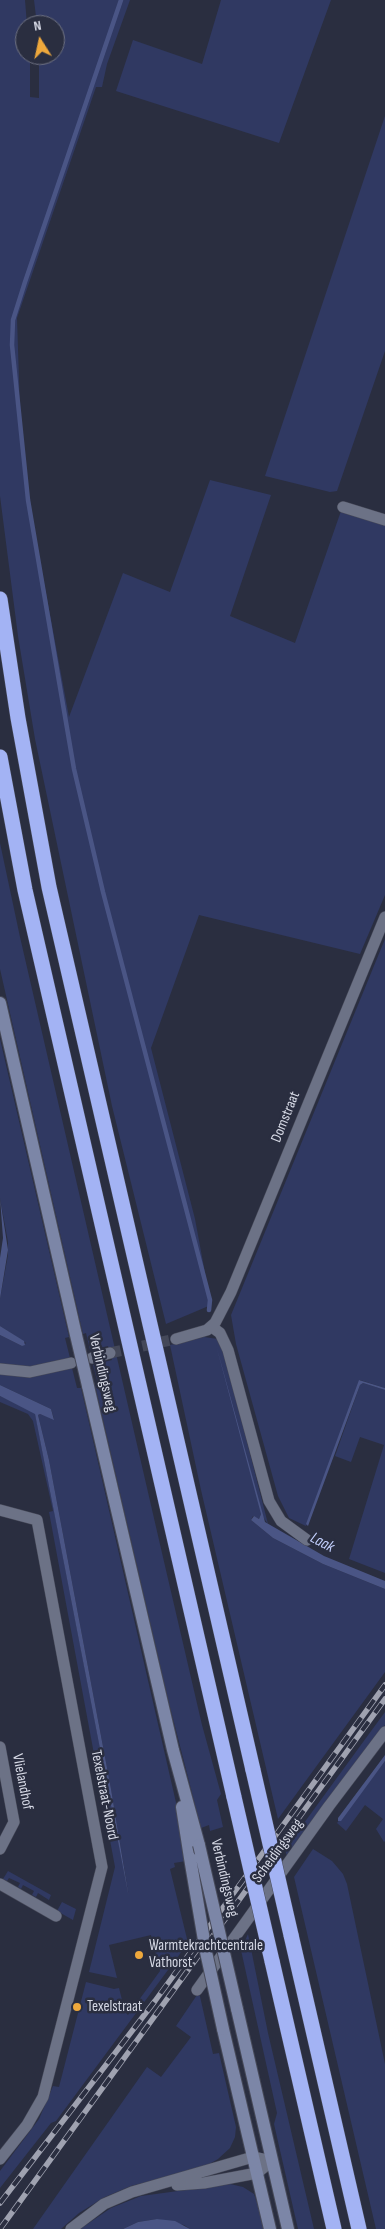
<!DOCTYPE html>
<html>
<head>
<meta charset="utf-8">
<style>
  body { margin:0 }
  #map { position:relative; width:385px; height:2229px; overflow:hidden; background:#2a2e40; font-family:"Sofia Sans Condensed",sans-serif }
  canvas { display:block }
  .north { position:absolute; left:15px; top:15px; width:50px; height:50px; box-sizing:border-box; background:#2a2e40; border:1px solid #6f7282; border-radius:50%; rotate:350deg; font-size:14px; font-weight:700; line-height:20px; text-align:center; color:#d6d9e5 }
  .north::after { content:''; display:block; margin:auto; width:18px; height:22px; background:#eea83c; clip-path:polygon(50% 0,100% 100%,50% 72%,0 100%) }
</style>
</head>
<body>
<div id="map">
<canvas width="385" height="2229"></canvas>
<div class="north">N</div>
</div>
<script>
const ctx = document.querySelector('canvas').getContext('2d');
ctx.lineJoin = 'round';
function fillPath(path, color) { ctx.fillStyle = color; ctx.fill(path, 'evenodd'); }
const poly = rows => new Path2D(rows.map(r => 'M' + r).join(''));
function trace(path, color, width, dash) { ctx.strokeStyle = color; ctx.lineWidth = width; ctx.lineCap = dash ? 'butt' : 'round'; ctx.setLineDash(dash || []); ctx.stroke(path); }
function drawText(font, color, halo, rows, align = 'center') {
  ctx.font = font + ' "Sofia Sans Condensed",sans-serif'; ctx.lineWidth = 5; ctx.setLineDash([]); ctx.textBaseline = 'middle'; ctx.strokeStyle = halo; ctx.fillStyle = color; for (const [text, x, y, turn = 0] of rows) {
    ctx.save(); ctx.translate(x, y); ctx.rotate((+turn || 0) * Math.PI / 180); ctx.textAlign = isNaN(turn) ? turn : align; if (halo) ctx.strokeText(text, 0, 0); ctx.fillText(text, 0, 0); ctx.restore();
  }
}
fillPath(poly([
  [0,0,25,0,27,25,25,25,25,55,30,55,30,97,39,98,39,55,55,55,55,25,37,25,34,0,130,0,107,64,102,87,96,87,17,318,20,411,30,507,69,717,123,573,170,592,210,480,271,495,230,616,295,643,341,511,385,525,385,895,360,954,199,915,151,1048,195,1219,211,1305,166,1324,112,1106,35,739,18,636,0,496],
  [221,0,331,0,279,143,116,91,133,40,202,64],
  [385,116,385,351,337,491,330,492,265,476],
  [0,843,20,937,162,1553,202,1725,221,1794,217,1800,223,1827,210,1831,209,1825,201,1828,169,1703,95,1385,98,1384,93,1365,112,1360,108,1346,90,1350,86,1333,83,1334,0,969],
  [385,939,385,1388,360,1380,306,1526,289,1518,278,1496,236,1344,231,1315],
  [0,1039,69,1337,65,1338,70,1358,31,1367,0,1364,0,1335,22,1346,26,1343,0,1326,0,1299,8,1255,8,1242,0,1198],
  [204,1337,218,1339,222,1344,268,1524,261,1514,259,1519,253,1516,251,1520,273,1538,323,1564,385,1589,385,1672,278,1819,201,1490,170,1345],
  [72,1368,77,1388,81,1388,177,1807,186,1861,174,1863,175,1867,170,1869,188,1943,56,2121,51,2123,0,2188,0,2171,39,2119,53,2086,59,2087,86,1982,114,1989,119,1988,125,2012,128,2015,160,1971,151,1935,109,1945,117,1978,89,1972,115,1867,49,1512,53,1511,33,1421,28,1414,0,1402,0,1396,35,1413,129,1897,111,1789,49,1460,38,1415,40,1414,54,1419,51,1409,0,1385,0,1374,26,1377],
  [363,1383,385,1390,385,1573,349,1559,384,1445,360,1437,351,1462,335,1456,360,1385],
  [385,1712,385,1725,287,1857,285,1849],
  [385,1761,385,1841,384,1842,376,1829,383,1819,365,1805,346,1831,337,1823],
  [313,1849,332,1861,343,1874,347,1884,385,2064,385,2229,376,2229,294,1877],
  [8,1871,51,1895,49,1900,38,1893,36,1897,32,1895,34,1891,23,1885,21,1889,18,1887,20,1883,9,1878,7,1881,3,1879],
  [62,1902,76,1909,73,1920,57,1911],
  [248,1934,268,2033,314,2229,298,2229,274,2124,277,2113,241,1950],
  [199,1992,213,2054,219,2053,236,2127,235,2137,230,2148,218,2159,204,2167,131,2186,105,2197,79,2213,61,2229,33,2229,147,2067,161,2077,191,2037,176,2026],
  [230,2184,243,2187,254,2194,266,2229,190,2229,184,2225,157,2219,138,2222,123,2229,80,2229,111,2208,141,2196]
]), '#303962');
fillPath(poly([
  [0,1198,8,1250,0,1299,0,1258,3,1238],
  [0,1326,24,1341,25,1345,22,1346,0,1335],
  [216,1345,265,1522,324,1556,385,1581,385,1589,323,1564,273,1538,251,1520,254,1516,259,1519,261,1514],
  [359,1380,385,1388,385,1390,363,1383,360,1385,308,1526,306,1524],
  [0,1385,51,1409,54,1420,40,1414,38,1415,49,1460,111,1789,129,1898,35,1414,0,1396],
  [385,1755,385,1761,341,1821,338,1821,338,1818],
  [157,2219,175,2221,190,2229,123,2229,138,2222]
]), '#4a5585');
trace(poly([
  [121,0,25,282,13,320,12,345,28,500,74,769,103,892,210,1300,209,1310]
]), '#4a5585', 4.5);
trace(poly([
  [110,1353,176,1339]
]), '#444859', 11, [11, 5.5]);
const minor = poly([
  [343,507,385,520],
  [212,1327,220,1333,228,1350,269,1501,281,1521,307,1540],
  [176,1339,207,1330,215,1323,231,1292,385,917],
  [92,1358,110,1353],
  [0,1369,30,1372,71,1363],
  [0,1510,37,1520,102,1867,43,2097,27,2125,0,2159],
  [0,1747,14,1822,0,1849],
  [0,1884,56,1916],
  [197,1990,329,1806,385,1732],
  [177,2185,204,2183,257,2173,272,2161],
  [71,2229,104,2204,132,2192,253,2157,272,2161]
]);
const secondary = poly([
  [0,1003,76,1335],
  [88,1386,173,1750,199,1845],
  [182,1807,190,1858],
  [237,2009,288,2229],
  [223,2029,270,2229]
]);
const motorway = poly([
  [0,599,18,718,49,887,253,1770],
  [0,757,25,890,234,1797],
  [291,1935,359,2229],
  [272,1961,334,2229]
]);
trace(minor, '#464958', 12);
trace(secondary, '#464958', 14);
trace(motorway, '#464958', 16);
trace(minor, '#6c7286', 11);
trace(secondary, '#7c86a7', 12);
trace(motorway, '#a3b3f4', 15);
const rail = poly([
  [0,2203,155,2001,385,1685],
  [0,2229,385,1699]
]);
trace(rail, '#9fa2b0', 5.5);
trace(rail, '#2a2e40', 4, [11]);
const secondaryBridge = poly([
  [76,1335,88,1386],
  [199,1845,237,2009],
  [190,1858,206,1952,223,2029]
]);
const motorwayBridge = poly([
  [253,1770,291,1935],
  [234,1797,272,1961]
]);
trace(secondaryBridge, '#464958', 14, []);
trace(motorwayBridge, '#464958', 16, []);
trace(secondaryBridge, '#7c86a7', 12);
trace(motorwayBridge, '#a3b3f4', 15);
for (const [x, y, r, color] of [
  [139,1955,5,"#eea83c"],
  [77,2007,5,"#eea83c"]
]) { const dot = new Path2D(); dot.arc(x, y, r, 0, 2 * Math.PI); ctx.fillStyle = color; ctx.fill(dot); trace(dot, '#2a2e40', 2); }
drawText('15px', '#d6d9e5', '#2a2e40', [
  ["Domstraat",286,1117,-68],
  ["Verbindingsweg",102,1373,77],
  ["Vlielandhof",22,1782,79],
  ["Texelstraat-Noord",104,1795,79],
  ["Scheidingsweg",278,1851,-54],
  ["Verbindingsweg",224,1878,77]
]);
drawText('15px', '#d6d9e5', '#2a2e40', [
  ["Warmtekrachtcentrale",149,1946],
  ["Vathorst",149,1963],
  ["Texelstraat",87,2007]
], 'left');
drawText('italic 16px', '#c3d0fe', '#2a2e40', [
  ["Laak",322,1543,28]
]);
</script>
</body>
</html>
